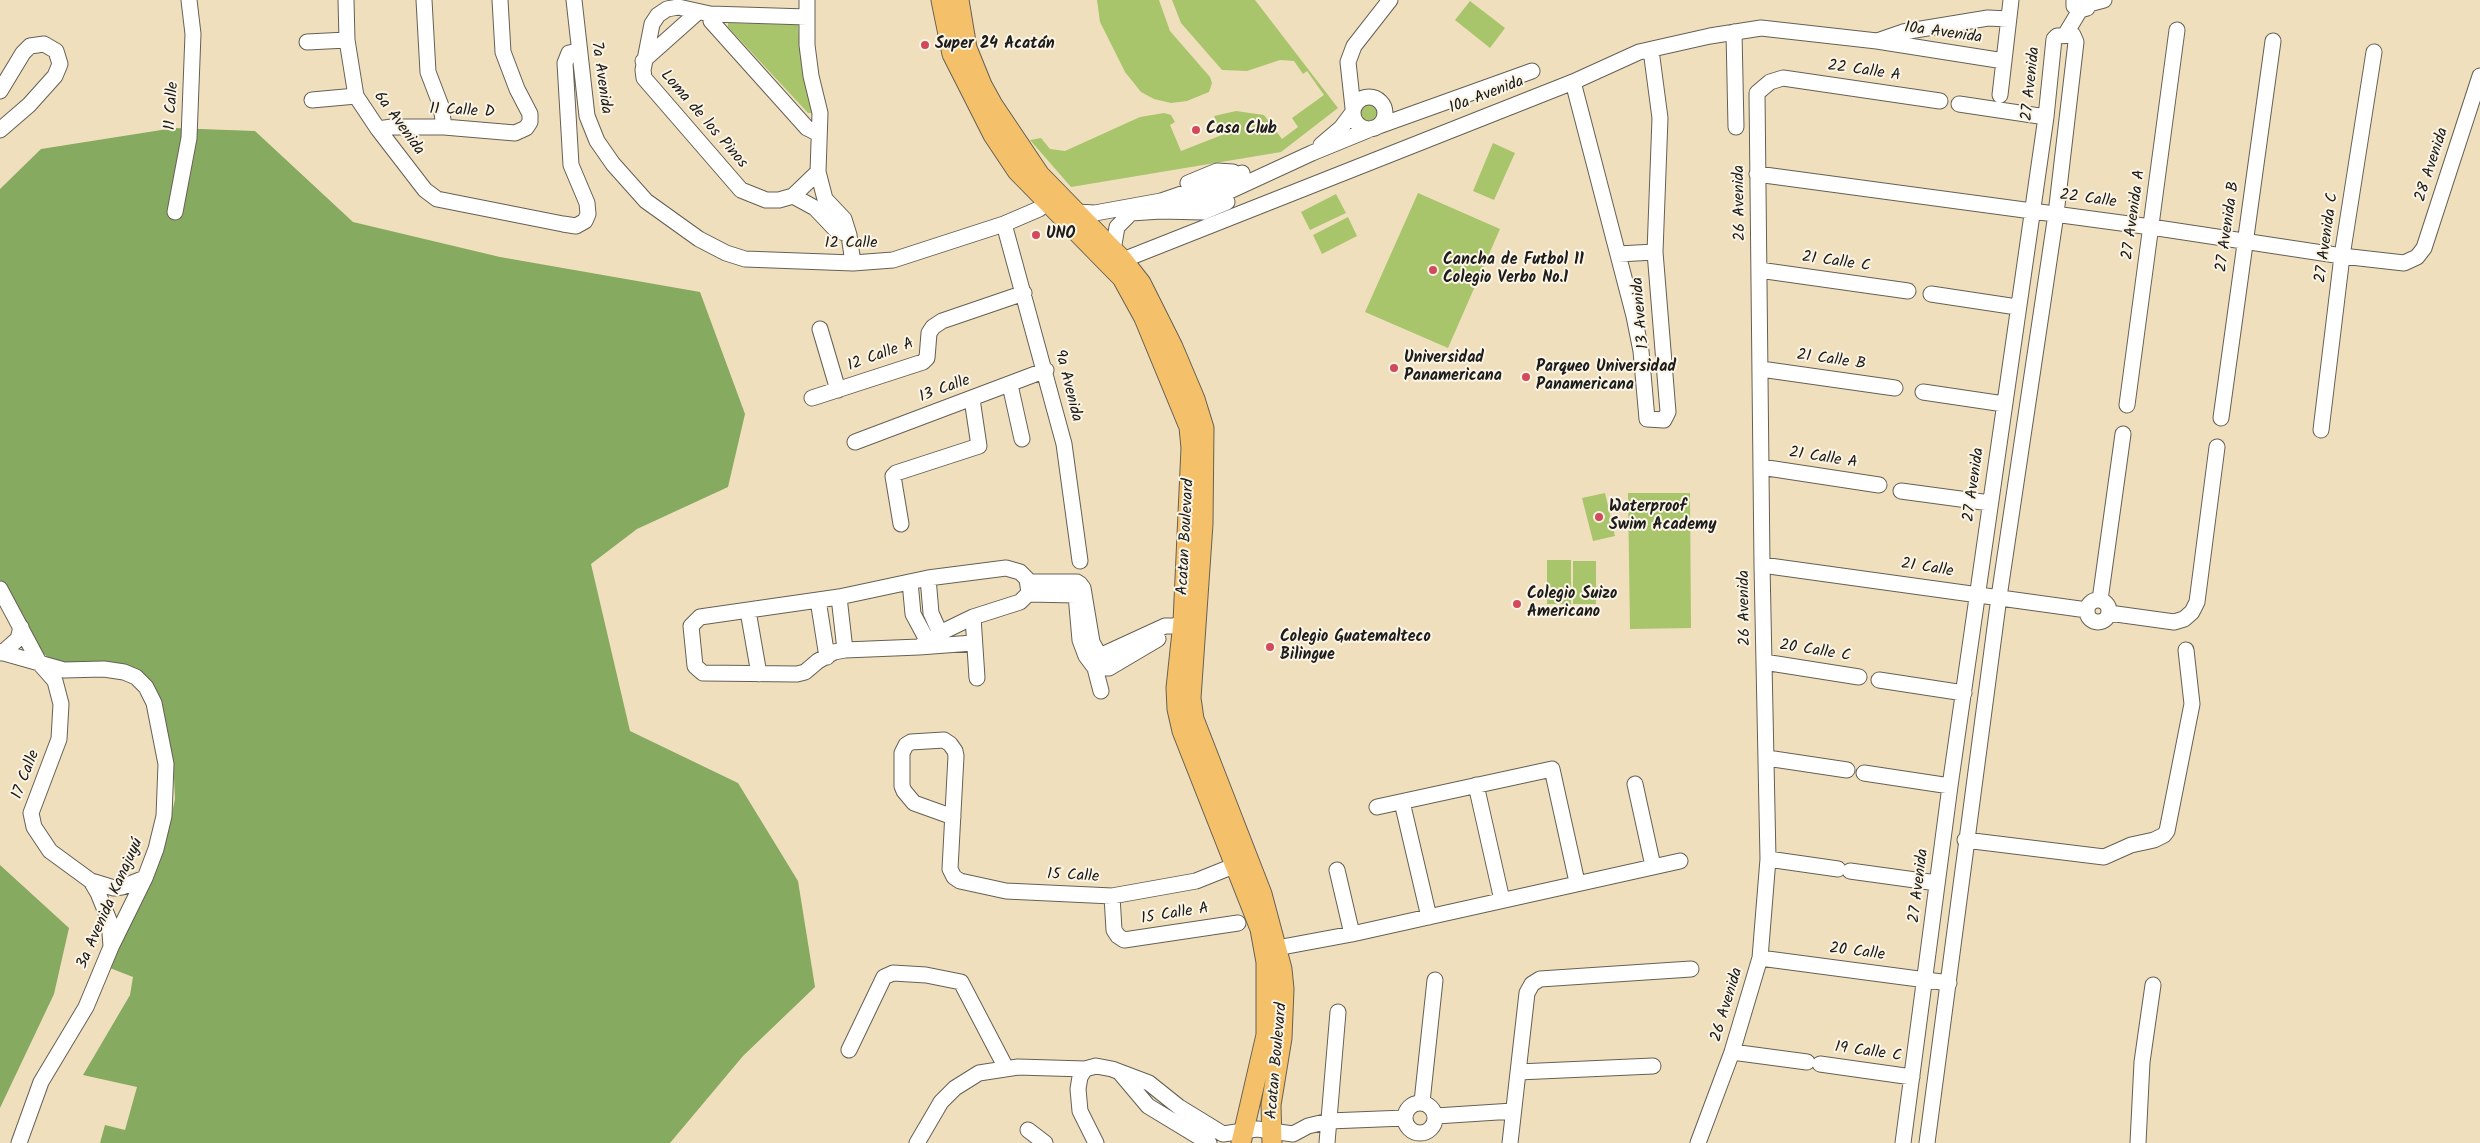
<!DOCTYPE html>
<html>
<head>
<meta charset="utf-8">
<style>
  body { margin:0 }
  canvas { display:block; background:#efdfbd }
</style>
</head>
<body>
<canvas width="2480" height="1143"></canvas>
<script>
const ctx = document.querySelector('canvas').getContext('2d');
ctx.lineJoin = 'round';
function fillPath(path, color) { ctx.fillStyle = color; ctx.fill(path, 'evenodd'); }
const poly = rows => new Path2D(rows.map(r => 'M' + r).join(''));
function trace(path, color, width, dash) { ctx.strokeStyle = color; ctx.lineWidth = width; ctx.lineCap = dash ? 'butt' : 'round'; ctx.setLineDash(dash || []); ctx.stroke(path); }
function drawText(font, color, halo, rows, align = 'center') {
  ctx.font = font + ' Kalam,sans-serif'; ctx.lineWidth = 4; ctx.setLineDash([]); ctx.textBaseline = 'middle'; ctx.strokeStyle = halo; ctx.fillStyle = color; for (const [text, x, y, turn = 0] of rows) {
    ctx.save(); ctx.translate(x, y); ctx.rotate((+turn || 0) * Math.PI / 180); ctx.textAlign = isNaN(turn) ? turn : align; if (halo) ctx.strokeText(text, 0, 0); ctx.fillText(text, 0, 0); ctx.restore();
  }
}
fillPath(poly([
  [1097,0,1159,0,1170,31,1210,77,1212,83,1209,92,1187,101,1171,103,1154,99,1141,92,1125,72,1100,22],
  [1172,0,1255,0,1338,108,1281,152,1071,187,1030,140,1041,138,1050,149,1065,151,1140,117,1164,113,1171,115,1175,122,1170,125,1181,151,1222,135,1214,116,1236,111,1264,115,1282,139,1298,127,1292,118,1324,95,1307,71,1303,74,1294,61,1280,60,1247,71,1222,70,1181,23],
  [1470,1,1505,28,1490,48,1455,20],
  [728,23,798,25,802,67,814,113,808,113,728,27],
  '1357 112a11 11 0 1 1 22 0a11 11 0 1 1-22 0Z',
  [1493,143,1515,153,1494,200,1473,191],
  [1418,193,1500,229,1448,348,1365,312],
  [1336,194,1346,213,1310,230,1301,212],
  [1348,217,1357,236,1322,254,1313,235],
  [1605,493,1615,536,1593,541,1582,498],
  [1628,493,1690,493,1691,628,1630,629],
  [1547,560,1571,560,1571,604,1547,604],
  [1573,561,1596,561,1596,604,1573,604]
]), '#a9c56c');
fillPath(poly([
  [174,128,255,131,353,222,500,257,700,292,745,414,728,487,637,529,591,564,630,731,738,783,798,881,815,987,743,1056,670,1143,100,1143,105,1125,125,1130,137,1087,83,1075,130,995,133,977,110,968,148,885,169,827,175,799,174,779,165,718,146,678,140,671,118,663,99,661,64,664,52,661,43,653,0,580,0,189,41,149],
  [0,865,69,928,54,994,0,1108]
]), '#86aa60');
const minor = poly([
  [346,0,347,40,356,96,378,129,425,190,437,199,563,224,576,226,585,221,588,214,587,203,571,165,565,63,569,53,578,51],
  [424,0,428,72,441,106,444,127],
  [574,0,587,116,597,141,613,164,646,201,699,239,726,253,745,259,853,263,893,260,1004,224,1039,209,1054,195],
  [807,0,807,45,811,76,820,113,818,172,825,199,844,219,849,235,853,263],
  [2074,0,2074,6,2080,10,2087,8,2088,0],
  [2089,4,2104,0],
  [710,14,711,21,807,128,819,134],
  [807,17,710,14,678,7,667,9,658,15,652,24,643,70,644,78,741,190,766,200,779,200,793,196,818,172],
  [1734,32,1736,127],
  [2065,35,2080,10],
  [307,42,347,40],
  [643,61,698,12],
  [2004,61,1877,41,1903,32,1988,18,2008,19],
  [1573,82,1634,316,1641,351,1647,419,1664,420,1668,412,1655,252,1660,118,1651,50],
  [0,91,23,53,30,46,44,44,56,51,60,64,55,76,29,105,0,130],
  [2000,95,2011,0],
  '1353 113a16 16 0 1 1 32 0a16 16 0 1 1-32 0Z',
  [312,100,356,96],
  [1959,104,2046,117],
  [1353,108,1348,62,1354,46,1390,0],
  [1376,127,1532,71],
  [378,129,392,127,444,127,515,133,526,128,530,122,530,114,517,89,503,52,500,0],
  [1321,145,1341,128,1353,112],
  [1757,174,2151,227,2342,256,2404,263,2417,257,2424,248,2480,76],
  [1188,183,1217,171,1233,172],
  [793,196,815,208,835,229,849,235],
  [1161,211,1221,195,1312,153,1373,128],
  [175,212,189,138,193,34,189,0],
  [1076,212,1095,213,1161,201,1242,173],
  [1004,224,1064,444,1080,561],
  [1113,250,1117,227,1131,213,1161,211,1203,212,1227,202],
  [1618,254,1655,252],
  [1123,260,1573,82,1639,52,1710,36,1761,28,1877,41],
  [1759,270,1908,291],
  [1931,294,2017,307],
  [820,329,838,390],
  [1761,369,1895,388],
  [1010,385,1022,439],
  [1923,392,2004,404],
  [812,398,923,362,927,358,929,333,933,327,942,321,1024,293],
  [2127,405,2177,30],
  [2221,418,2273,41],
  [2321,430,2342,256,2374,52],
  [855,442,1046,370],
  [1761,467,1879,485],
  [1901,491,1990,503],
  [901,524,893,476,896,473,979,446,972,399],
  [1762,565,2087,610],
  [928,578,931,613,940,633],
  [910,582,913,614,928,642],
  [1028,582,1077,582,1080,584,1083,588,1092,642,1098,653,1104,654,1165,626,1174,626,1183,622,1192,621],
  [0,589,40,664,55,681,61,704,59,739,31,813,34,827,50,851,91,881,98,893,109,920,111,946],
  [1028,594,1076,595,1080,640,1086,656,1095,668,1101,691],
  [839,597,845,650],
  [818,600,827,657],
  [2100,600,2123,434],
  '2087 611a11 11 0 1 1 22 0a11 11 0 1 1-22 0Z',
  [748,611,759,674],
  [2109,613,2174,622,2184,619,2192,612,2197,602,2217,447],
  [973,617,977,678],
  [919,647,940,633,973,617,1020,602,1029,593,1027,579,1020,572,1006,568,928,578,839,597,700,617,691,626,695,666,703,673,797,674,805,672,818,661,834,652,845,650,919,647,973,643],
  [0,652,64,670,104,669,124,672,136,677,146,687,154,703,166,764,164,816,156,849,145,878,111,947,86,1007,41,1082,19,1143],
  [2,653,18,639,21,627],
  [1764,662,1859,677],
  [1095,668,1109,668,1158,639],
  [1879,680,1964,693],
  [1767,758,1847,770],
  [1864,773,1950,786],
  [1635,784,1653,866],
  [1476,785,1502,900],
  [1402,802,1429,917],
  [1377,807,1552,769,1577,882],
  [953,817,914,803,904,791,902,786,902,753,906,745,911,742,944,740,950,744,955,751,956,756,950,869,954,877,960,881,1006,891,1112,896,1196,881,1246,861],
  [1965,840,2104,857,2131,845,2154,840,2164,835,2167,831,2192,704,2186,650],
  [1768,859,1838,869],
  [1337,870,1352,934],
  [1850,871,1937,883],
  [91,881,114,888,122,887,145,878],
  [1112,896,1114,930,1118,936,1124,940,1238,923],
  [1266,950,1352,934,1680,861],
  [1760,958,1949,983],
  [849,1050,884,977,893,973,926,975,961,982,1006,1068],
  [1732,1052,1807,1062],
  [1820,1064,1912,1077],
  [1085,1069,1080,1077,1078,1089,1080,1111,1096,1143],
  [1518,1072,1653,1066],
  [1121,1074,1148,1106,1209,1143],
  [1422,1102,1435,980],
  '1405 1118a15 15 0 1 1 30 0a15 15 0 1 1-30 0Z',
  [1436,1116,1513,1111],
  [1028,1130,1045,1143],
  [917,1143,941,1102,955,1088,979,1073,1018,1067,1085,1069,1096,1066,1112,1069,1149,1083,1179,1107,1223,1134,1257,1129,1293,1134,1308,1126,1329,1121,1405,1118],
  [1327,1143,1338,1012],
  [1510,1143,1527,993,1532,984,1540,979,1691,969],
  [1698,1143,1732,1052,1760,958,1768,859,1762,565,1757,93,1770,82,1783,78,1940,101],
  [1903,1143,1950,786,2046,117,2054,39,2057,36,2073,35,2076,42,2056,214,1999,597,1927,1143],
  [2138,1143,2142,1062,2153,985]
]);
const major = poly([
  [941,0,952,54,993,135,1017,171,1122,278,1144,318,1189,427,1191,448,1183,622,1176,688,1177,709,1182,731,1260,929,1266,962,1266,1035,1241,1143],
  [959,0,967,48,982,85,993,105,1040,175,1123,260,1141,283,1173,347,1195,399,1204,428,1203,524,1191,698,1194,719,1262,894,1282,969,1284,989,1282,1038,1271,1105,1272,1143]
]);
trace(minor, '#666054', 17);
trace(major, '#666054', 21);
trace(minor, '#fff', 15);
trace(major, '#f4c16a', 19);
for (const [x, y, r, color] of [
  [925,45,5,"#d1495b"],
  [1196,130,5,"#d1495b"],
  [1036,235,5,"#d1495b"],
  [1433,270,5,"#d1495b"],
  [1394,368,5,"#d1495b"],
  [1526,377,5,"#d1495b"],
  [1599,517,5,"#d1495b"],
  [1517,604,5,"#d1495b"],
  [1270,647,5,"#d1495b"]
]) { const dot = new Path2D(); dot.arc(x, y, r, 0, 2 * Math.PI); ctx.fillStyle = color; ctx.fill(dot); trace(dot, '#fcf5e5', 2); }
drawText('16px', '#1c1c1c', '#fcf5e5', [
  ["10a Avenida",1943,34,8],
  ["22 Calle A",1864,72,8],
  ["7a Avenida",600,78,82],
  ["27 Avenida",2032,84,-84],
  ["10a Avenida",1487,96,-21],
  ["11 Calle",173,106,-86],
  ["11 Calle D",462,112,3],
  ["Loma de los Pinos",703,120,49],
  ["6a Avenida",398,124,54],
  ["28 Avenida",2433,165,-72],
  ["22 Calle",2088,200,8],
  ["26 Avenida",1741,203,-91],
  ["27 Avenida A",2135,215,-82],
  ["27 Avenida B",2229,227,-82],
  ["27 Avenida C",2328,238,-82],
  ["12 Calle",851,244],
  ["21 Calle C",1836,263,8],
  ["13 Avenida",1642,313,-95],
  ["12 Calle A",881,356,-20],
  ["21 Calle B",1831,361,8],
  ["9a Avenida",1067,386,76],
  ["13 Calle",945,390,-20],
  ["21 Calle A",1823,459,9],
  ["27 Avenida",1975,485,-82],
  ["Acatan Boulevard",1187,537,-87],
  ["21 Calle",1927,569,9],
  ["26 Avenida",1746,608,-91],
  ["20 Calle C",1815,652,9],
  ["17 Calle",27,775,-69],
  ["15 Calle",1073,877,3],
  ["27 Avenida",1920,886,-83],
  ["3a Avenida Kanajuyú",111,904,-66],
  ["15 Calle A",1175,915,-9],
  ["20 Calle",1857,953,7],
  ["26 Avenida",1728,1005,-73],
  ["19 Calle C",1868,1053,8],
  ["Acatan Boulevard",1278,1061,-85]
]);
drawText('bold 16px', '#1c1c1c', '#fcf5e5', [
  ["Super 24 Acatán",935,45],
  ["Casa Club",1206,130],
  ["UNO",1046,235],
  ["Cancha de Futbol 11",1443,261],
  ["Colegio Verbo No.1",1443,279],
  ["Universidad",1404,359],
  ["Panamericana",1404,377],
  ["Parqueo Universidad",1536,368],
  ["Panamericana",1536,386],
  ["Waterproof",1609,508],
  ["Swim Academy",1609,526],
  ["Colegio Suizo",1527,595],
  ["Americano",1527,613],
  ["Colegio Guatemalteco",1280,638],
  ["Bilingue",1280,656]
], 'left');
</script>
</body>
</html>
